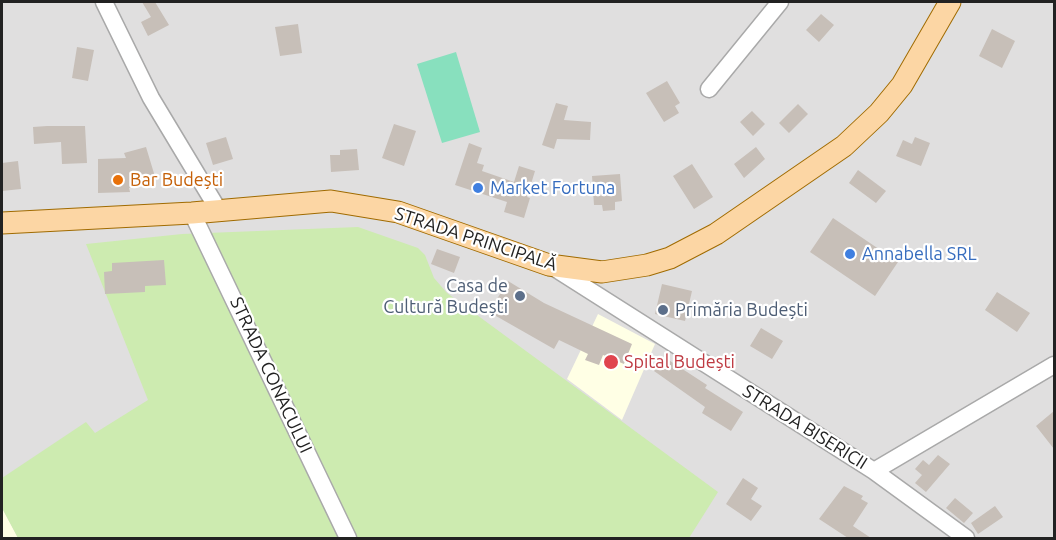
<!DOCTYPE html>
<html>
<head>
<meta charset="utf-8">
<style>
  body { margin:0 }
  #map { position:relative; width:1056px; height:540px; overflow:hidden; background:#f2efe9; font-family:Ubuntu,sans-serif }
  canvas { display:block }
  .frame { position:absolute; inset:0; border:3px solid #222; pointer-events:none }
</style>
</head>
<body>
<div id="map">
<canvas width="1056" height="540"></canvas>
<div class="frame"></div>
</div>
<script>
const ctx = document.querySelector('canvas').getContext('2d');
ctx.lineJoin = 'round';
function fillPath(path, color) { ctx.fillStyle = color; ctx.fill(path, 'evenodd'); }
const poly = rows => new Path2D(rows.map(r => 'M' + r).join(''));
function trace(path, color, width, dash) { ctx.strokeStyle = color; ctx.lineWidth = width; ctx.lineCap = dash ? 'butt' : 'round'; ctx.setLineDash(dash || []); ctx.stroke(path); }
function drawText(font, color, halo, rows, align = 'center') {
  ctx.font = font + ' Ubuntu,sans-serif'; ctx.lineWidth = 4.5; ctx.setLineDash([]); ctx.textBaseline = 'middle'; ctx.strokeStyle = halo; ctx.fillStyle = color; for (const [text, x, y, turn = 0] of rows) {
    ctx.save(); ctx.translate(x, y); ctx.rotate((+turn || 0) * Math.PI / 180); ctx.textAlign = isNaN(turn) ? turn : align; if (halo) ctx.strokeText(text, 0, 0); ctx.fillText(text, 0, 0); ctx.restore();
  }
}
fillPath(poly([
  [2,2,1054,2,1054,538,2,538]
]), '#e0dfdf');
fillPath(poly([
  [598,314,655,344,622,420,567,379],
  [2,508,18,538,2,538]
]), '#ffffe5');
fillPath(poly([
  [358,227,418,248,425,255,434,278,447,293,718,492,689,538,18,538,2,508,2,478,86,422,95,433,148,400,86,244,182,234]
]), '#cdebb0');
fillPath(poly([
  [456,52,480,132,442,143,417,64]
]), '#88e0be');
fillPath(poly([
  [142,2,155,2,169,25,148,36,141,22,151,17],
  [821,14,834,25,819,42,806,30],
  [298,24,302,53,280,56,275,27],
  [992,29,1015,41,1002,68,979,56],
  [77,47,94,50,88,81,72,78],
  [667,81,680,103,675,106,679,113,664,122,646,93],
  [556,103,568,106,564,120,591,122,590,140,557,139,554,149,542,145],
  [798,104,808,114,789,133,779,123],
  [752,111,765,124,753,136,740,122],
  [394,124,416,131,404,166,382,158],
  [47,126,85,126,87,163,62,164,61,142,34,144,33,127],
  [226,137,233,159,213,165,206,143],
  [915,137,930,143,921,166,896,156,903,140,912,144],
  [469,143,482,148,477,163,484,165,482,171,514,182,519,166,535,171,527,197,530,198,524,218,504,212,507,202,455,185],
  [146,147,156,180,129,188,130,192,98,193,98,159,126,158,124,153],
  [756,147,765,159,744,178,734,164],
  [357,149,359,170,331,172,330,155,340,155,340,150],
  [18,161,21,189,2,191,2,163],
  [692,164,713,197,694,209,673,176],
  [858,170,886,191,876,203,849,183],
  [620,174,622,201,615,202,615,210,603,211,602,205,594,205,592,176],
  [833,218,898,262,875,296,810,252],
  [437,249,460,257,454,273,431,264],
  [164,260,166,285,145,286,145,292,105,294,104,272,112,271,112,263],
  [508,281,544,303,632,344,624,364,603,355,599,365,585,360,588,354,559,340,554,349,489,312],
  [662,284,692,291,685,321,655,314],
  [997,292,1030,313,1017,332,985,310],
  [761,328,783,341,772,359,750,346],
  [664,357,707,385,705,388,743,412,731,431,702,413,705,407,654,371],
  [1054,411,1054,449,1036,426],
  [938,455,950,464,926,492,915,483,922,475,915,469,923,460,929,465],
  [743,478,758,488,751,499,762,506,751,521,726,504],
  [844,486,863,496,861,499,868,503,853,526,871,538,848,538,819,519],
  [955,498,973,513,964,523,946,508],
  [995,506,1003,517,978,534,971,523]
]), '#c7bfb8');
const minor = poly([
  [104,2,151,98,219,211],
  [709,89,780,2],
  [192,213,348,538],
  [553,267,874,471,966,538],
  [874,471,1054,365]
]);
const major = poly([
  [2,223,192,213,331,201,398,212,549,265,602,272,647,265,670,258,716,234,844,146,879,113,902,85,950,2]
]);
trace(minor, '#a9a9a9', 19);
trace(major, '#a06b00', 23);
trace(minor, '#fff', 16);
trace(major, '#fcd6a4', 21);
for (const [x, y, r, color] of [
  [118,180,6,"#e8710a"],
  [478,188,6,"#3f7fe0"],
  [850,254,6,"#3f7fe0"],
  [520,296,6,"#5c6f8a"],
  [663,310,6,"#5c6f8a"],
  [611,362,8,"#e0444e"]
]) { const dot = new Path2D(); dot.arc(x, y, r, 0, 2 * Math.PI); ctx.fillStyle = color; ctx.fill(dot); trace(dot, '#fff', 2); }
drawText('18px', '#c56008', '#fff', [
  ["Bar Budești",130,180]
], 'left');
drawText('18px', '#366cbe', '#fff', [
  ["Market Fortuna",490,188],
  ["Annabella SRL",862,254]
], 'left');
drawText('18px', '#222', '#fff', [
  ["STRADA PRINCIPALĂ",476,239,18],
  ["STRADA CONACULUI",271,375,65],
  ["STRADA BISERICII",805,427,32]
]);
drawText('18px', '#4e5e75', '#fff', [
  ["Casa de",508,286],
  ["Cultură Budești",508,307],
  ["Primăria Budești",675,310,"left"]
], 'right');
drawText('18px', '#be3a42', '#fff', [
  ["Spital Budești",624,362]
], 'left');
</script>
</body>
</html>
